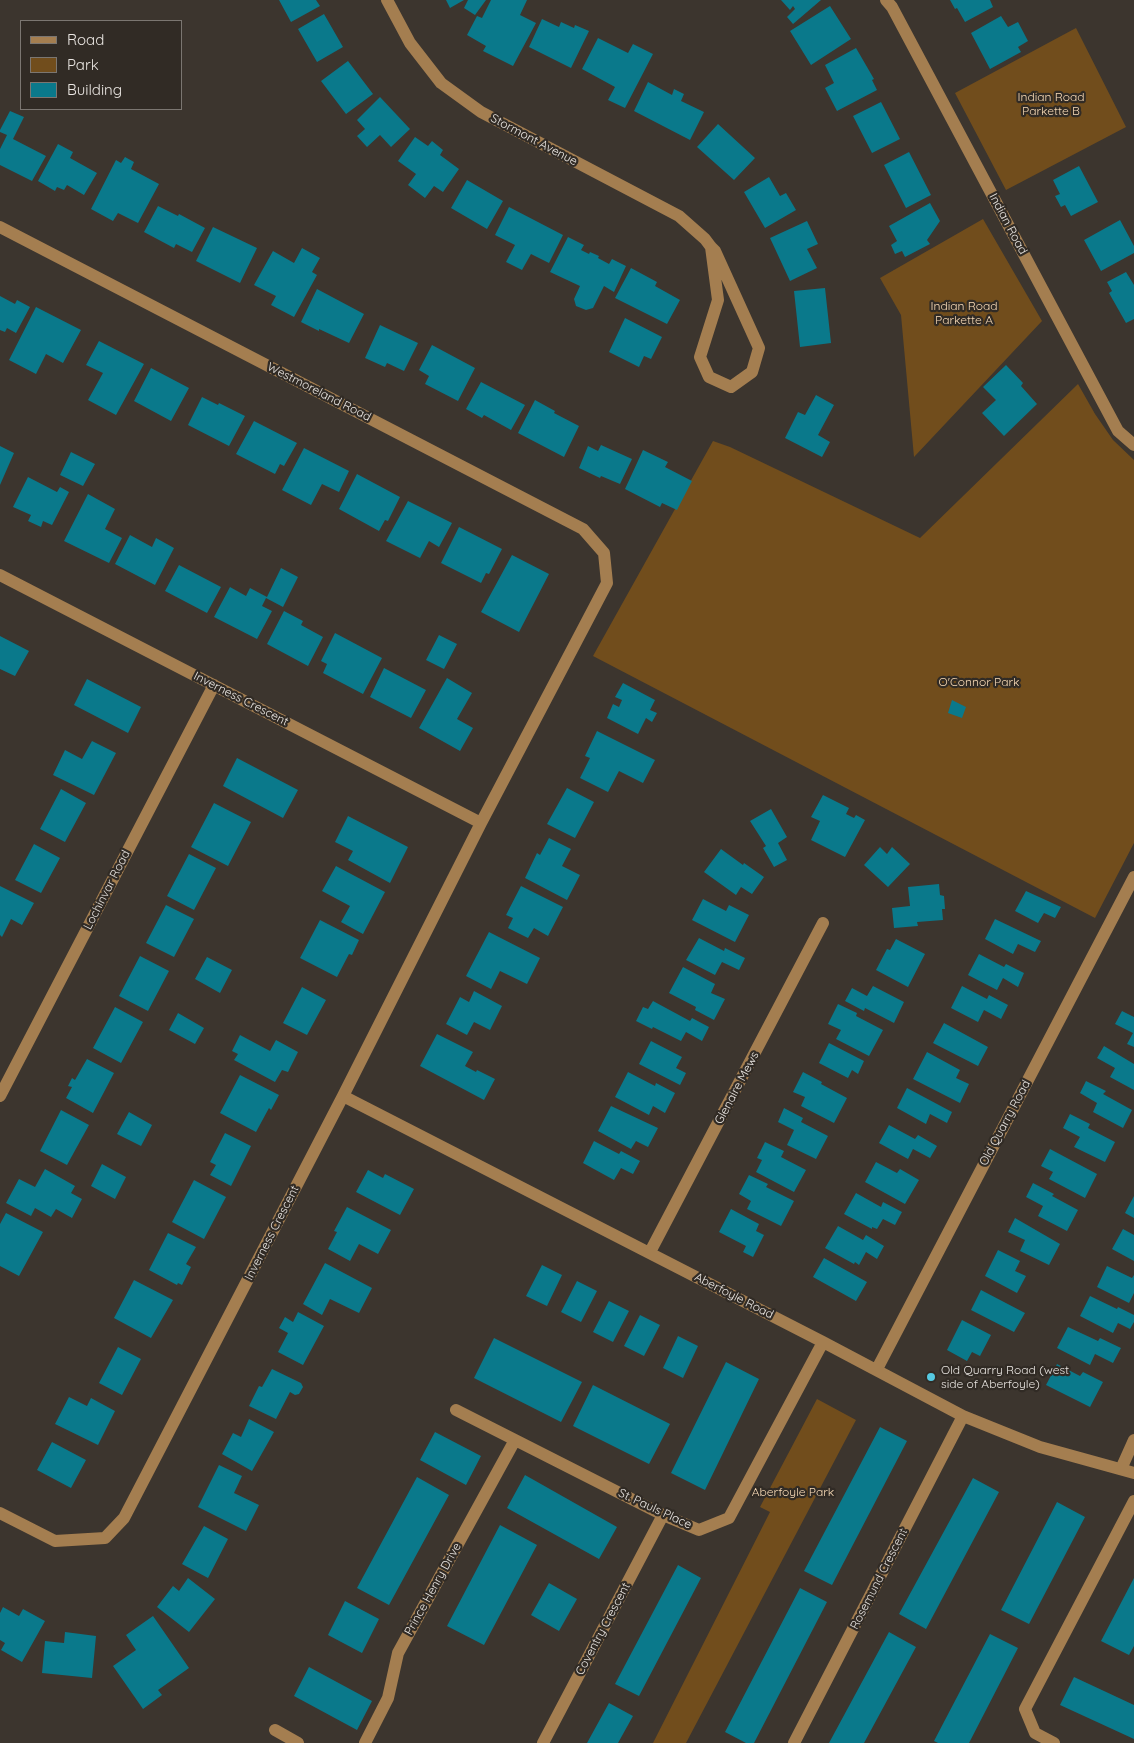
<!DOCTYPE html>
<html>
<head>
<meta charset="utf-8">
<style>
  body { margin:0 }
  #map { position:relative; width:1134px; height:1743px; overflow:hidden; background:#3c352e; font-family:Quicksand,sans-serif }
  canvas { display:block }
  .legend { position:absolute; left:20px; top:20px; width:162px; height:90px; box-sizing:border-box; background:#312b25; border:1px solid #7b7671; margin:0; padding:6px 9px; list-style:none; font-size:15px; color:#eae6e2 }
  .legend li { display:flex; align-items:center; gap:10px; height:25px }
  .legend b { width:25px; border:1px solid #7b7671 }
</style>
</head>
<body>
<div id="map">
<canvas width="1134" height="1743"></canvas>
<ul class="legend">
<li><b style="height:6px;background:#a47e50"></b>Road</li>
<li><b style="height:14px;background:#714d1c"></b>Park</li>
<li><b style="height:14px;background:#0a798b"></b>Building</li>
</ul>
</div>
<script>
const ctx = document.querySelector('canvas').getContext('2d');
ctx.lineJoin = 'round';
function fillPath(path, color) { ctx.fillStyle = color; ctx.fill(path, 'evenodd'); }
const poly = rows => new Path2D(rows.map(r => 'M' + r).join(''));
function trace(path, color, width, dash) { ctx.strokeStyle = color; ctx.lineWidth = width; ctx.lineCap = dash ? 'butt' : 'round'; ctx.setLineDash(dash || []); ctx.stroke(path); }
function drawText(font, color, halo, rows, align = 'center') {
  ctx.font = font + ' Quicksand,sans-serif'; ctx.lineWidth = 4.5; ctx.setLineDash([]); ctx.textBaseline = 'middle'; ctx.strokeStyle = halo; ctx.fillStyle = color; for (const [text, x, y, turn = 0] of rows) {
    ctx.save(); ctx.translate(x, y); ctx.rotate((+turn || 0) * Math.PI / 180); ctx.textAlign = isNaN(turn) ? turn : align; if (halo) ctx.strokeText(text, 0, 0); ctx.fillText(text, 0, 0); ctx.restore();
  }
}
fillPath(poly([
  [1076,28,1126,127,1006,190,955,93],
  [983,219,1042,321,914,457,901,315,880,278],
  [1078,384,1095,414,1113,440,1134,460,1134,843,1095,918,593,656,713,441,730,447,920,538],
  [817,1399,856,1420,686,1743,653,1743,770,1512,760,1507]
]), '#714d1c');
fillPath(poly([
  [279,0,316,0,320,6,291,22],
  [446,0,464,0,450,8],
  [468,0,486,0,475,15,464,8],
  [491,0,527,0,520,15,536,23,513,66,483,51,486,46,467,35,477,16,482,18],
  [781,0,821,0,793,24,787,17,795,9,793,6,790,10],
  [950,0,990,0,993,7,965,22,957,8,955,9],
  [830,6,851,39,811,65,790,31],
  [324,14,343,47,317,62,298,29],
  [1001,16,1008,27,1018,22,1028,41,1018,47,1021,52,990,69,971,33],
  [542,19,559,27,561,22,574,28,575,25,589,31,571,68,529,47],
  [598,38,628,53,633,44,653,54,625,108,608,100,615,87,582,69],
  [856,48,874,79,872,80,877,90,837,111,825,88,834,83,825,65],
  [348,61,373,94,346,114,321,81],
  [648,82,672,95,674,89,684,94,681,101,704,112,690,140,634,111],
  [380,97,410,129,391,147,380,135,367,147,357,136,365,129,357,120],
  [881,102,900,139,872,153,853,116],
  [10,111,24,117,13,139,46,156,32,181,0,165,0,149,7,135,0,132,0,130],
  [718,124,755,158,734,180,697,147],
  [415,137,428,146,432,141,443,150,440,155,459,169,443,192,434,186,425,198,408,185,416,174,398,161],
  [58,144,73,152,70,158,97,173,84,195,67,185,64,190,57,187,55,191,38,181],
  [909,152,931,195,906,208,884,165],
  [125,157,134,162,131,169,159,184,138,223,118,213,113,221,91,209,116,160,121,163],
  [1079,166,1098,202,1071,216,1065,205,1061,207,1055,196,1060,194,1053,180],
  [769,177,780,196,786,193,796,210,765,228,744,192],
  [467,180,503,201,487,229,451,208],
  [930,203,940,221,927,240,930,244,905,257,902,251,895,254,891,245,897,241,889,226],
  [158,206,178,216,179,214,205,228,192,252,176,244,174,248,144,232],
  [509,207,563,235,549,263,531,254,522,270,506,262,515,245,495,235],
  [1120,220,1134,246,1134,253,1101,271,1084,240],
  [807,221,818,244,807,249,817,268,790,281,770,238],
  [213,227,257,248,240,283,196,261],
  [568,237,584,245,581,250,589,254,590,252,599,256,598,258,609,264,612,259,626,266,614,292,604,286,593,308,586,310,576,306,574,299,580,286,550,272],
  [302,248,320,258,312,272,317,275,294,317,271,305,276,296,254,285,273,251,294,263],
  [631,268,657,282,655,286,680,300,667,324,615,298],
  [1126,272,1134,285,1134,319,1126,323,1109,293,1112,291,1107,282],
  [825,288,831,343,800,347,794,291],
  [317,289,364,314,349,343,319,329,319,331,301,322],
  [0,296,15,304,17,300,30,307,16,333,7,328,5,332,0,330],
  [36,307,81,330,63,363,46,354,36,374,9,360],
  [625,318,662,337,651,359,644,356,639,367,609,352],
  [380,325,418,343,404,371,387,363,385,367,365,358],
  [99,341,144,364,116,415,88,400,103,373,86,365],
  [432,345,475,368,458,401,425,384,429,376,419,370],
  [1006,365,1023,383,1021,386,1037,404,1004,436,982,413,996,400,983,387],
  [151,368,189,388,171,421,134,401],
  [481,382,525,405,511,430,484,415,482,418,466,409],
  [816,395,834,405,818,435,830,442,822,457,785,438,798,412,805,415],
  [202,397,218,405,219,403,245,416,229,446,188,425],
  [535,400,555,411,554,413,579,426,564,457,518,433],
  [254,421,297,443,284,466,280,464,275,474,236,454],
  [601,445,632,459,620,484,601,476,600,478,579,468,588,446,598,451],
  [0,446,14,453,0,485],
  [304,448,349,471,339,492,322,484,311,505,282,490],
  [643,450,668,462,665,467,692,481,677,510,662,503,660,507,625,489],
  [71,452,95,464,83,486,60,475],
  [357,474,400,497,388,521,385,520,379,531,339,509],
  [28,477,57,492,60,487,69,492,52,525,43,521,41,527,28,521,31,515,13,507],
  [88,494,115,509,105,529,122,538,109,563,64,541],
  [408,501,452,523,439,547,429,541,420,558,386,541],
  [459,527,502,549,489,574,486,573,481,583,441,563],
  [130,535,152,547,156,538,174,548,155,585,115,564],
  [512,555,549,574,519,632,481,612],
  [179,565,221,587,207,613,165,591],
  [281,568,298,577,283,607,266,598,262,606,272,611,257,639,214,617,230,587,246,596,250,588,267,597],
  [284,611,303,621,301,625,323,637,308,666,267,644],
  [335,633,382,658,363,694,323,673,327,664,321,661],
  [439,635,457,644,444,669,426,660],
  [0,636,29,651,15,676,0,669],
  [384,668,426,690,411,718,370,697],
  [447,678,472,693,457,719,473,728,460,751,419,728],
  [87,679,141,707,128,733,74,705],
  [623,683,655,700,650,710,657,713,652,722,646,718,638,734,607,718,613,704,619,707,622,700,615,697],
  [952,700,966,707,962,718,948,713],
  [597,731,655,760,643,783,619,771,608,792,580,778,590,758,585,756],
  [92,741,116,753,94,795,53,775,65,750,82,759],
  [237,758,298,790,283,818,223,786],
  [567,788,594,802,575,838,547,824],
  [61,789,86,803,65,842,40,829],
  [823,795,849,808,846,814,854,818,856,815,865,820,845,857,811,840,820,821,811,817],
  [214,803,251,822,228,866,191,847],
  [771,809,787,837,778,843,787,860,774,867,763,848,766,846,750,821],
  [348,816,408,847,390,883,348,860,353,851,335,842],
  [549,838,571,849,562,866,580,875,567,900,525,878,537,853,540,855],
  [34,844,60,858,41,893,15,880],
  [880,847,887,854,892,847,910,864,888,887,864,865],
  [721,849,743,865,744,863,764,877,752,894,741,887,736,895,704,872],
  [189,854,216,868,194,910,167,896],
  [336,866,385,892,363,934,341,922,350,906,322,891],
  [939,884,940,895,944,896,945,909,942,909,943,920,917,922,918,926,894,928,892,908,910,906,908,887],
  [0,886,34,903,22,925,11,919,2,937,0,935],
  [521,886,563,907,548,936,534,928,528,938,508,928,513,918,506,915],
  [1026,891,1061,907,1055,918,1044,913,1038,923,1015,911],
  [703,899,726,911,729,905,749,915,735,942,692,920],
  [166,905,194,919,174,957,146,943],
  [995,919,1041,941,1035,952,1018,944,1013,954,985,939],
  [320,920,359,940,352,955,349,954,337,977,300,958],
  [489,932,540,958,527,984,500,971,491,989,466,976],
  [699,938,724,951,725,948,745,958,739,970,722,962,715,975,686,960],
  [896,939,925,954,908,987,876,970,887,949,890,950],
  [979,954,1004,967,1006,964,1024,973,1018,987,1003,978,997,990,968,975],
  [140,956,169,971,148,1011,119,996],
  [207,957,232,970,220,993,195,979],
  [683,967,715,984,711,993,725,999,714,1020,695,1010,696,1007,669,993],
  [873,986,904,1002,894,1023,865,1008,864,1011,845,1001,852,988,867,996],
  [962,986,987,999,989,995,1008,1005,1001,1019,984,1010,978,1022,951,1008],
  [302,987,326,1000,307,1035,283,1023],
  [474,991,502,1006,490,1030,474,1022,467,1035,446,1024,460,997,469,1002],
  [653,1001,690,1021,692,1018,709,1027,702,1041,686,1032,681,1041,653,1027,652,1029,636,1021,643,1007,648,1009],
  [838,1004,857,1013,856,1016,883,1030,869,1056,836,1039,841,1030,828,1024],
  [115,1007,143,1022,121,1063,93,1048],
  [1122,1011,1134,1017,1134,1047,1127,1044,1133,1033,1115,1024],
  [178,1013,204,1028,195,1044,169,1030],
  [944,1023,988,1047,978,1066,933,1043],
  [437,1034,473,1052,465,1066,476,1072,477,1070,495,1079,484,1100,420,1066],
  [240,1035,270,1051,276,1040,298,1052,288,1072,282,1070,275,1082,234,1060,238,1054,232,1051],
  [651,1041,682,1057,676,1068,686,1073,680,1085,639,1064],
  [829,1043,864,1061,858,1074,852,1070,848,1078,819,1063],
  [1104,1046,1134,1064,1134,1090,1110,1077,1115,1068,1097,1058],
  [927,1052,960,1070,956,1078,969,1084,960,1103,913,1079],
  [87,1059,114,1073,93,1113,66,1098,72,1087,68,1086,72,1078,75,1080],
  [628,1072,655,1086,656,1083,675,1093,665,1113,653,1106,649,1115,615,1097],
  [803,1072,822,1082,821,1084,847,1098,834,1123,801,1106,805,1097,793,1092],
  [240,1075,279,1095,271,1110,269,1108,256,1132,220,1113],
  [1086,1081,1106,1091,1103,1094,1132,1110,1123,1128,1093,1112,1097,1103,1080,1093],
  [907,1088,952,1112,947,1123,930,1114,926,1124,897,1108],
  [611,1106,658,1128,648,1147,636,1141,631,1149,598,1131],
  [784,1108,803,1118,801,1122,828,1136,816,1159,787,1145,794,1130,778,1122],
  [61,1110,89,1125,67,1165,40,1151],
  [129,1112,152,1125,141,1146,117,1134],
  [1070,1114,1090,1124,1088,1128,1115,1142,1105,1162,1074,1147,1080,1137,1063,1128],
  [889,1125,915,1139,918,1135,937,1146,930,1158,913,1149,908,1159,879,1143],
  [225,1133,251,1146,231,1186,210,1175,216,1165,210,1162],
  [594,1141,619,1154,621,1151,640,1161,633,1174,621,1168,614,1180,583,1163],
  [765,1142,784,1151,781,1157,806,1170,794,1192,756,1172,762,1160,757,1158],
  [1050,1149,1097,1174,1085,1198,1049,1179,1053,1172,1041,1166],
  [876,1162,897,1173,900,1169,919,1180,905,1204,865,1182],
  [102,1164,126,1177,115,1199,91,1186],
  [45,1169,75,1186,71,1193,82,1199,72,1218,56,1209,51,1217,35,1208,31,1216,6,1203,19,1179,35,1187],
  [368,1170,383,1178,385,1174,414,1189,400,1215,356,1192],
  [749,1175,768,1184,766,1187,794,1201,781,1226,747,1209,751,1201,739,1194],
  [194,1180,226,1197,204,1239,172,1222],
  [1033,1183,1054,1194,1052,1196,1078,1210,1067,1231,1038,1216,1043,1206,1026,1197],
  [856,1193,881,1207,883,1202,902,1212,895,1225,883,1219,877,1229,872,1227,872,1229,844,1214],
  [1134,1196,1134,1218,1125,1213],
  [347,1207,391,1230,378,1254,359,1244,350,1261,328,1249,337,1232,334,1231],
  [731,1209,759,1224,756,1231,764,1235,753,1257,743,1252,746,1246,719,1232],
  [6,1213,43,1232,19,1276,0,1266,0,1224],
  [1015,1218,1060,1244,1049,1265,1020,1251,1025,1240,1008,1232],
  [838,1226,863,1240,866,1235,884,1246,877,1259,866,1252,859,1265,855,1262,854,1264,825,1248],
  [1123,1229,1134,1235,1134,1261,1112,1249],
  [168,1233,196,1247,186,1264,191,1267,182,1285,178,1283,177,1285,149,1270],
  [998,1250,1020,1261,1015,1271,1026,1276,1017,1293,985,1276],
  [824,1258,867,1282,856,1301,813,1277],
  [325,1263,372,1288,359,1313,330,1299,322,1315,303,1304],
  [542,1265,562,1275,547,1306,526,1296],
  [1107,1266,1132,1278,1134,1275,1134,1293,1129,1303,1097,1287],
  [134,1280,173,1300,151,1338,114,1318],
  [577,1281,597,1291,581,1322,561,1312],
  [981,1290,1025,1313,1014,1332,971,1310],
  [1090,1296,1117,1309,1118,1307,1134,1315,1134,1322,1130,1329,1118,1323,1113,1333,1080,1316],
  [609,1301,629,1311,613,1342,593,1332],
  [298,1312,324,1326,303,1365,278,1352,288,1333,279,1328,285,1317,293,1322],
  [640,1315,660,1325,644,1356,624,1346],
  [962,1320,991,1335,980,1356,972,1352,967,1361,947,1350],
  [1068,1327,1098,1341,1100,1338,1121,1348,1113,1363,1095,1354,1090,1365,1057,1348],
  [678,1336,698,1346,683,1378,663,1368],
  [494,1338,582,1382,561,1422,474,1378],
  [118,1347,141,1359,122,1395,99,1383],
  [726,1362,759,1379,705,1490,671,1473],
  [1057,1364,1080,1376,1083,1372,1103,1382,1090,1407,1046,1385],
  [272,1369,301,1383,303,1387,299,1394,295,1395,290,1392,276,1419,249,1406,259,1386,262,1387],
  [593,1385,670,1424,649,1464,573,1426],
  [69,1397,87,1406,91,1398,115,1411,98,1445,55,1424],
  [249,1419,274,1432,252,1471,222,1454,233,1433,241,1437],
  [880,1427,907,1441,832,1585,804,1571],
  [435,1432,481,1456,466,1485,420,1460],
  [52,1442,86,1460,71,1488,37,1470],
  [219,1465,242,1476,234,1493,259,1505,246,1531,198,1507],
  [525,1475,617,1527,599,1559,507,1508],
  [417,1477,449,1495,389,1605,357,1588],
  [973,1478,999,1492,926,1629,899,1614],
  [1057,1502,1085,1517,1029,1624,1001,1610],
  [500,1525,537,1545,484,1645,447,1626],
  [204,1526,228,1539,208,1578,182,1564],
  [678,1565,701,1578,639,1696,615,1684],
  [188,1578,215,1599,189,1632,157,1607,173,1586,179,1591],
  [1134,1578,1134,1646,1129,1655,1101,1641],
  [549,1583,577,1599,559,1631,531,1615],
  [800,1588,827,1602,754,1743,746,1743,725,1732],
  [345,1601,379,1619,362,1653,328,1635],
  [3,1607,19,1616,23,1609,45,1621,22,1662,1,1650,5,1643,0,1640,0,1613],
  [153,1616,189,1668,158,1690,162,1695,143,1709,113,1666,136,1650,126,1635],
  [65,1632,96,1636,92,1678,42,1673,45,1641,64,1643],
  [889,1632,916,1647,864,1743,829,1743],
  [990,1634,1018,1648,969,1743,938,1743,934,1741],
  [309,1667,372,1701,357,1730,294,1696],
  [1074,1677,1134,1705,1134,1739,1060,1705],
  [609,1703,633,1716,618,1743,587,1743]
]), '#0a798b');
trace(poly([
  [387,0,410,43,441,83,481,112,679,216,705,239,711,247,715,251,759,348,752,372,731,387,709,377,700,357,718,300,711,247],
  [886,0,892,7,1118,431,1134,445],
  [0,227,583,529,604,553,607,583,481,823,343,1096,124,1518,105,1538,55,1541,0,1513],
  [0,575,481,823],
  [0,1096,214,685],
  [343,1096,823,1342,963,1416,1040,1447,1134,1473],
  [650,1252,823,923],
  [877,1369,1134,877],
  [456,1410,663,1515,699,1530,729,1518,823,1342],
  [1121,1469,1134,1440],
  [275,1730,298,1743],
  [365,1743,388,1698,398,1653,515,1440],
  [543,1743,663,1515],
  [794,1743,963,1416],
  [1054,1743,1035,1733,1025,1709,1134,1501]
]), '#a47e50', 12);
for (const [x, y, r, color] of [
  [931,1377,5,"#56c9e1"]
]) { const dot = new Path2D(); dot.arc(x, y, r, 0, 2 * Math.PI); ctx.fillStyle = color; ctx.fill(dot); trace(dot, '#312b25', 2); }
drawText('12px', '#f9dbb7', '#312b25', [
  ["Indian Road",1051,97],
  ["Parkette B",1051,111],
  ["Indian Road",964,306],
  ["Parkette A",964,320],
  ["O'Connor Park",979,682],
  ["Aberfoyle Park",793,1492]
]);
drawText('12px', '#eae6e2', '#312b25', [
  ["Stormont Avenue",534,140,28],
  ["Indian Road",1008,224,62],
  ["Westmoreland Road",319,392,27],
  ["Inverness Crescent",241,699,27],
  ["Lochinvar Road",107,890,-63],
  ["Glenaire Mews",737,1088,-62],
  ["Old Quarry Road",1005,1123,-62],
  ["Inverness Crescent",272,1233,-63],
  ["Aberfoyle Road",734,1296,27],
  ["St. Pauls Place",655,1509,25],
  ["Rosemund Crescent",879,1579,-63],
  ["Prince Henry Drive",433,1589,-61],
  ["Coventry Crescent",603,1629,-62]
]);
drawText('12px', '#eae6e2', '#312b25', [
  ["Old Quarry Road (west",941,1370],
  ["side of Aberfoyle)",941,1384]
], 'left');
</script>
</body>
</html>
